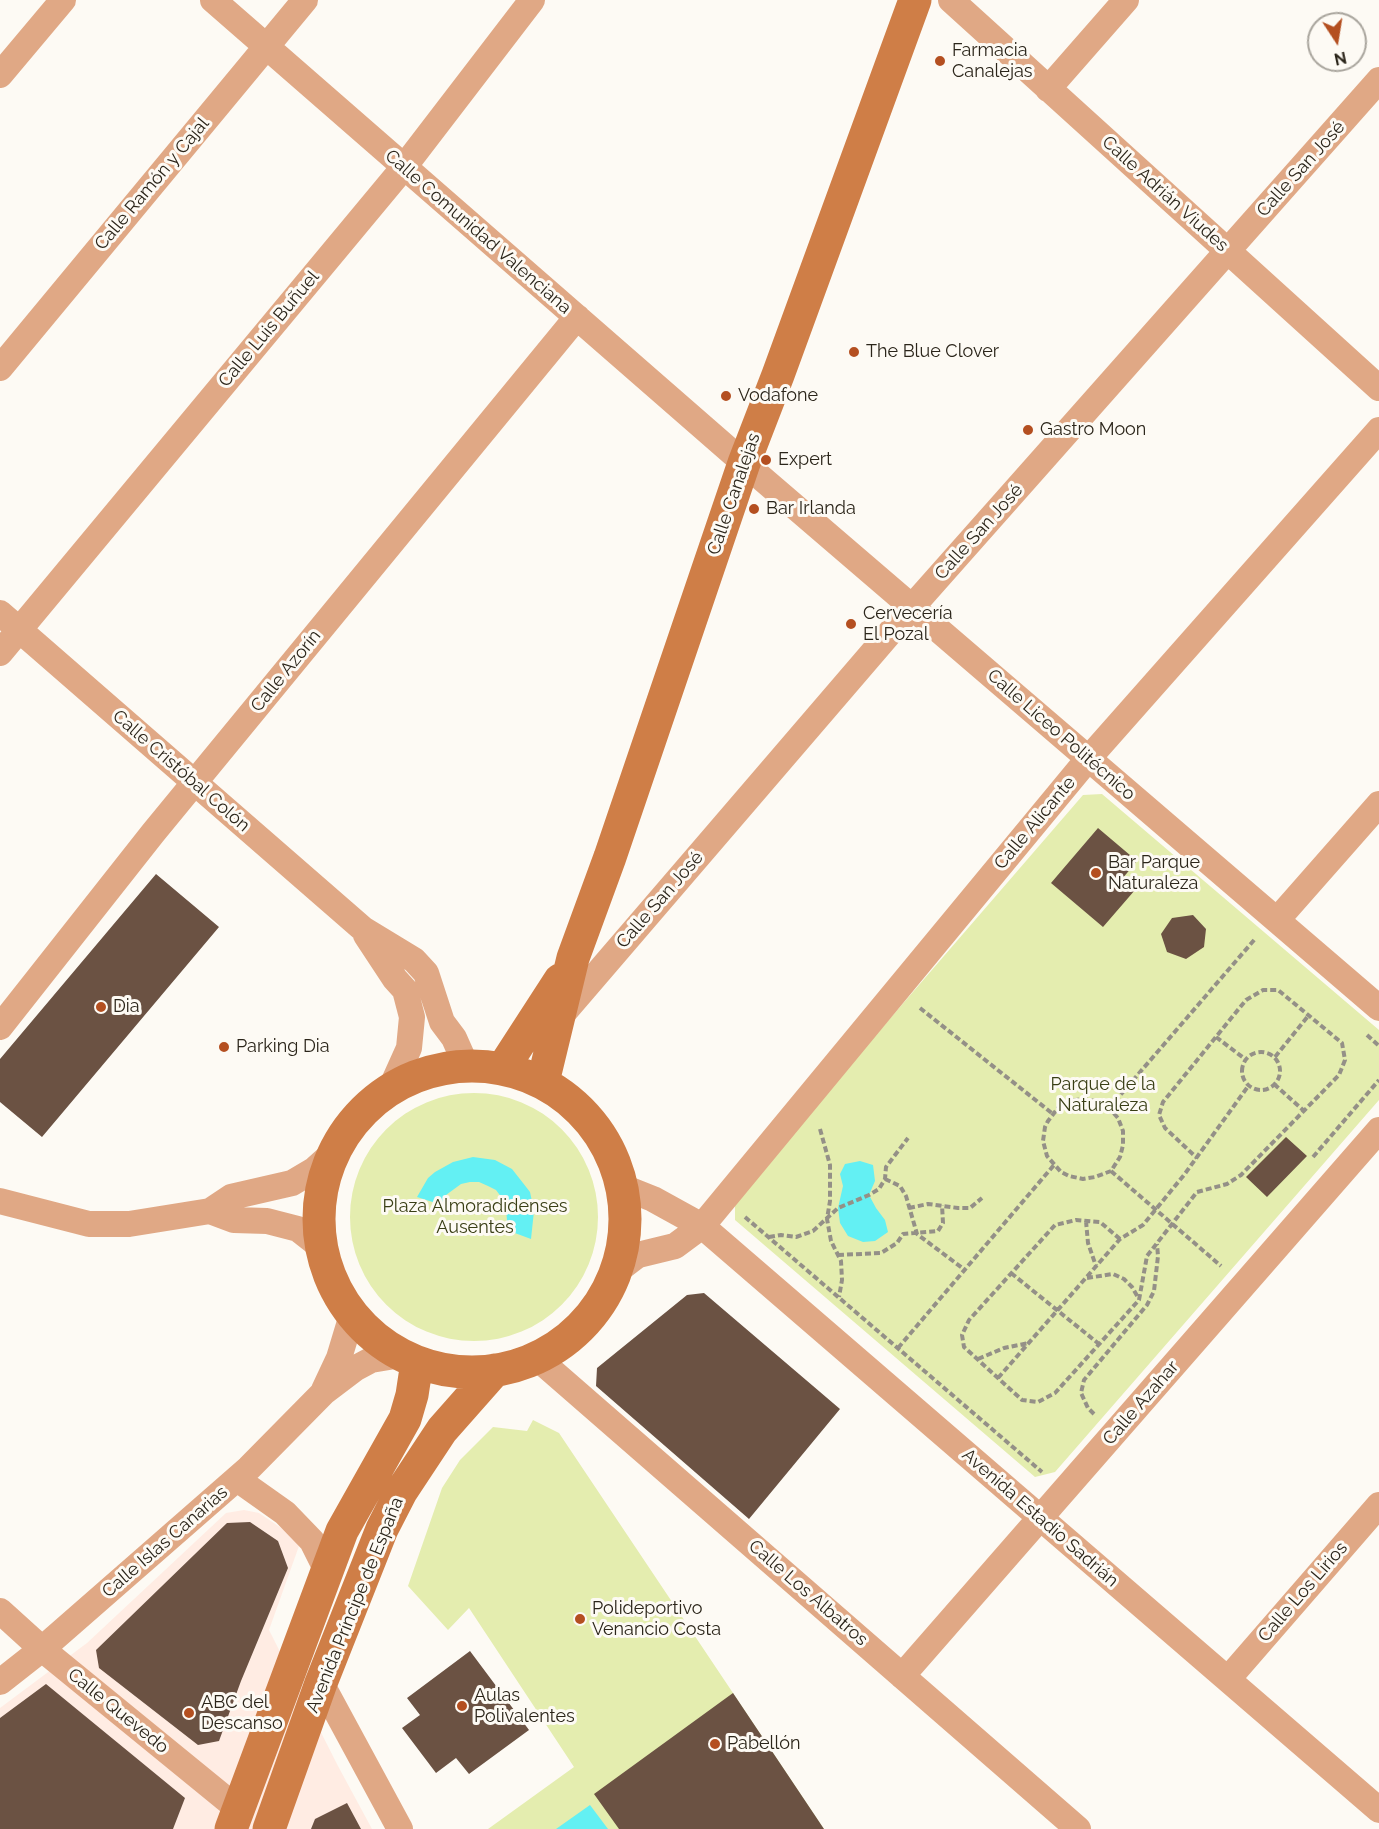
<!DOCTYPE html>
<html>
<head>
<meta charset="utf-8">
<style>
  body { margin:0 }
  #map { position:relative; width:1379px; height:1829px; overflow:hidden; background:#fdfaf4; font-family:Raleway,sans-serif }
  canvas { display:block }
  .north { position:absolute; left:1307px; top:12px; width:60px; height:60px; box-sizing:border-box; background:#fdfaf4; border:2px solid #a9a59d; border-radius:50%; rotate:168deg; font-size:16px; font-weight:700; line-height:24px; text-align:center; color:#2b251a }
  .north::after { content:''; display:block; margin:auto; width:21px; height:27px; background:#b44f20; clip-path:polygon(50% 0,100% 100%,50% 72%,0 100%) }
</style>
</head>
<body>
<div id="map">
<canvas width="1379" height="1829"></canvas>
<div class="north">N</div>
</div>
<script>
const ctx = document.querySelector('canvas').getContext('2d');
ctx.lineJoin = 'round';
function fillPath(path, color) { ctx.fillStyle = color; ctx.fill(path, 'evenodd'); }
const poly = rows => new Path2D(rows.map(r => 'M' + r).join(''));
function trace(path, color, width, dash) { ctx.strokeStyle = color; ctx.lineWidth = width; ctx.lineCap = dash ? 'butt' : 'round'; ctx.setLineDash(dash || []); ctx.stroke(path); }
function drawText(font, color, halo, rows, align = 'center') {
  ctx.font = font + ' Raleway,sans-serif'; ctx.lineWidth = 6; ctx.setLineDash([]); ctx.textBaseline = 'middle'; ctx.strokeStyle = halo; ctx.fillStyle = color; for (const [text, x, y, turn = 0] of rows) {
    ctx.save(); ctx.translate(x, y); ctx.rotate((+turn || 0) * Math.PI / 180); ctx.textAlign = isNaN(turn) ? turn : align; if (halo) ctx.strokeText(text, 0, 0); ctx.fillText(text, 0, 0); ctx.restore();
  }
}
fillPath(poly([
  [244,1510,259,1513,287,1532,299,1546,269,1630,338,1766,372,1829,0,1829,0,1708,87,1643,226,1513]
]), '#ffece3');
fillPath(poly([
  [1102,794,1379,1030,1379,1100,1055,1472,1035,1477,735,1220,735,1198,1083,795],
  '350 1217a124 124 0 1 1 248 0a124 124 0 1 1-248 0Z',
  [533,1420,559,1433,824,1829,488,1829,574,1767,469,1608,448,1630,408,1586,442,1488,460,1460,493,1427,527,1431]
]), '#e4edaf');
fillPath(poly([
  [473,1157,495,1160,512,1169,523,1183,530,1192,534,1211,531,1239,504,1229,507,1220,506,1209,502,1198,496,1190,488,1186,479,1182,470,1182,461,1184,446,1195,442,1205,417,1197,428,1178,435,1172,453,1162],
  [860,1161,873,1165,875,1181,869,1195,876,1208,885,1220,888,1232,875,1241,863,1242,848,1236,840,1223,838,1208,843,1186,840,1174,845,1164],
  [590,1805,608,1829,556,1829]
]), '#63f0f3');
fillPath(poly([
  [1098,828,1137,861,1122,879,1135,890,1103,927,1051,883],
  [156,874,219,927,42,1137,0,1102,0,1059],
  [1193,915,1206,929,1204,947,1186,959,1167,952,1161,934,1172,918],
  [1286,1137,1307,1156,1267,1197,1246,1177],
  [704,1293,840,1409,749,1519,596,1386,597,1368,687,1295],
  [250,1522,278,1541,288,1568,241,1681,219,1741,198,1745,99,1668,96,1650,227,1523],
  [470,1651,529,1730,469,1774,456,1758,436,1773,402,1728,420,1715,407,1698],
  [46,1684,185,1798,173,1829,0,1829,0,1718],
  [733,1693,824,1829,619,1829,594,1794],
  [347,1803,361,1829,311,1829,315,1819]
]), '#6b5243');
trace(poly([
  [920,1008,1053,1114],
  [1367,1035,1379,1046],
  [1216,1037,1245,1059],
  '1242 1071a19 19 0 1 1 38 0a19 19 0 1 1-38 0Z',
  [1275,1057,1309,1015],
  [1274,1084,1304,1111],
  [1082,1099,1096,1101,1109,1108,1118,1118,1123,1131,1123,1145,1120,1157,1111,1171,1095,1177,1083,1179,1069,1176,1061,1172,1047,1156,1043,1141,1045,1127,1048,1121,1058,1108,1070,1101,1082,1099],
  [1109,1108,1255,939],
  [820,1129,830,1165,830,1201,827,1219,831,1241,841,1261,842,1280,839,1297],
  [1313,1157,1379,1080],
  [1111,1171,1221,1266],
  [885,1179,900,1186,906,1196,917,1234,965,1270],
  [909,1208,928,1204,958,1208,970,1208,982,1198],
  [745,1217,1042,1472],
  [1086,1221,1088,1243,1096,1266],
  [769,1237,781,1235,796,1237,813,1231,838,1208,869,1195,879,1189,885,1179,886,1167,908,1138],
  [1120,1239,1100,1222,1076,1220,1055,1225,969,1320,962,1335,964,1347,1022,1400,1038,1402,1055,1393,1139,1300,1147,1256,1197,1192,1227,1184,1241,1175,1339,1075,1345,1060,1342,1043,1278,990,1263,990,1246,1000,1163,1102,1159,1115,1165,1128,1197,1158],
  [838,1255,881,1253,897,1243,903,1234,938,1231,943,1223,942,1205],
  [1011,1273,1099,1344],
  [1087,1278,1113,1274,1124,1279,1132,1287,1139,1299],
  [898,1348,1054,1165],
  [978,1359,1004,1348,1029,1343],
  [998,1378,1120,1239,1143,1225,1184,1175,1249,1085],
  [1094,1414,1088,1408,1081,1393,1084,1380,1147,1305,1154,1291,1158,1256,1157,1244]
]), '#949087', 4, [6, 3]);
trace(poly([
  [213,0,744,463,1379,1008],
  [951,0,1379,388],
  [0,75,63,0],
  [1048,89,1126,0],
  [0,368,305,0],
  [0,613,363,929,414,960,426,973,442,1022,454,1038,466,1065],
  [0,653,404,167,532,0],
  [1277,920,1379,804],
  [366,935,395,979,405,990,412,1017,409,1048,391,1088],
  [560,1017,912,607,1379,80],
  [0,1027,153,833,577,317],
  [623,1187,653,1199,702,1226,1379,1810],
  [0,1201,89,1224,129,1224,210,1211,231,1197,292,1183,314,1170,333,1153],
  [210,1211,234,1220,267,1221,298,1229,321,1247],
  [617,1271,638,1255,675,1246,702,1226,1088,759,1379,430],
  [537,1358,1078,1829],
  [324,1390,339,1358,352,1315],
  [237,1479,285,1513,312,1541,327,1571],
  [0,1611,42,1649,238,1809],
  [902,1676,1379,1130],
  [1228,1679,1379,1505],
  [0,1682,42,1649,249,1468,323,1393,356,1368,371,1360,401,1355],
  [321,1683,400,1829]
]), '#e0a885', 26);
trace(poly([
  '319 1219a153 153 0 1 1 306 0a153 153 0 1 1-306 0Z',
  [503,1068,560,980],
  [543,1082,573,958,610,857,744,463,778,375,915,0],
  [231,1829,342,1531,405,1419,412,1395,417,1362],
  [269,1829,321,1683,382,1529,401,1492,442,1430,495,1370]
]), '#cf7e47', 33);
for (const [x, y, r, color] of [
  [940,61,6,"#b44f20"],
  [854,352,6,"#b44f20"],
  [726,396,6,"#b44f20"],
  [1028,430,6,"#b44f20"],
  [766,460,6,"#b44f20"],
  [754,509,6,"#b44f20"],
  [851,624,6,"#b44f20"],
  [1096,873,6,"#b44f20"],
  [101,1007,6,"#b44f20"],
  [224,1047,6,"#b44f20"],
  [580,1619,6,"#b44f20"],
  [462,1706,6,"#b44f20"],
  [189,1713,6,"#b44f20"],
  [715,1744,6,"#b44f20"]
]) { const dot = new Path2D(); dot.arc(x, y, r, 0, 2 * Math.PI); ctx.fillStyle = color; ctx.fill(dot); trace(dot, '#fdfaf4', 2); }
drawText('18px', '#2b251a', '#fdfaf4', [
  ["Farmacia",952,51],
  ["Canalejas",952,72],
  ["The Blue Clover",866,352],
  ["Vodafone",738,396],
  ["Gastro Moon",1040,430],
  ["Expert",778,460],
  ["Bar Irlanda",766,509],
  ["Cervecería",863,614],
  ["El Pozal",863,635],
  ["Bar Parque",1108,863],
  ["Naturaleza",1108,884],
  ["Dia",113,1007],
  ["Parking Dia",236,1047],
  ["Polideportivo",592,1609],
  ["Venancio Costa",592,1630],
  ["Aulas",474,1696],
  ["Polivalentes",474,1717],
  ["ABC del",201,1703],
  ["Descanso",201,1724],
  ["Pabellón",727,1744]
], 'left');
drawText('18px', '#2b251a', '#fdfaf4', [
  ["Calle San José",1301,169,-48],
  ["Calle Ramón y Cajal",152,184,-50],
  ["Calle Adrián Viudes",1165,194,42],
  ["Calle Comunidad Valenciana",478,232,41],
  ["Calle Luis Buñuel",269,329,-50],
  ["Calle Canalejas",734,494,-71],
  ["Calle San José",979,532,-48],
  ["Calle Azorín",286,671,-51],
  ["Calle Liceo Politécnico",1061,735,41],
  ["Calle Cristóbal Colón",181,771,41],
  ["Calle Alicante",1035,823,-50],
  ["Calle San José",660,900,-49],
  ["Calle Azahar",1141,1403,-49],
  ["Avenida Estadio Sadrián",1040,1518,41],
  ["Calle Islas Canarias",165,1542,-41],
  ["Calle Los Lirios",1303,1592,-49],
  ["Calle Los Albatros",808,1593,41],
  ["Avenida Príncipe de España",355,1605,-68],
  ["Calle Quevedo",118,1711,39]
]);
drawText('18px', '#393e15', '#fdfaf4', [
  ["Parque de la",1103,1085],
  ["Naturaleza",1103,1106],
  ["Plaza Almoradidenses",475,1207],
  ["Ausentes",475,1228]
]);
</script>
</body>
</html>
